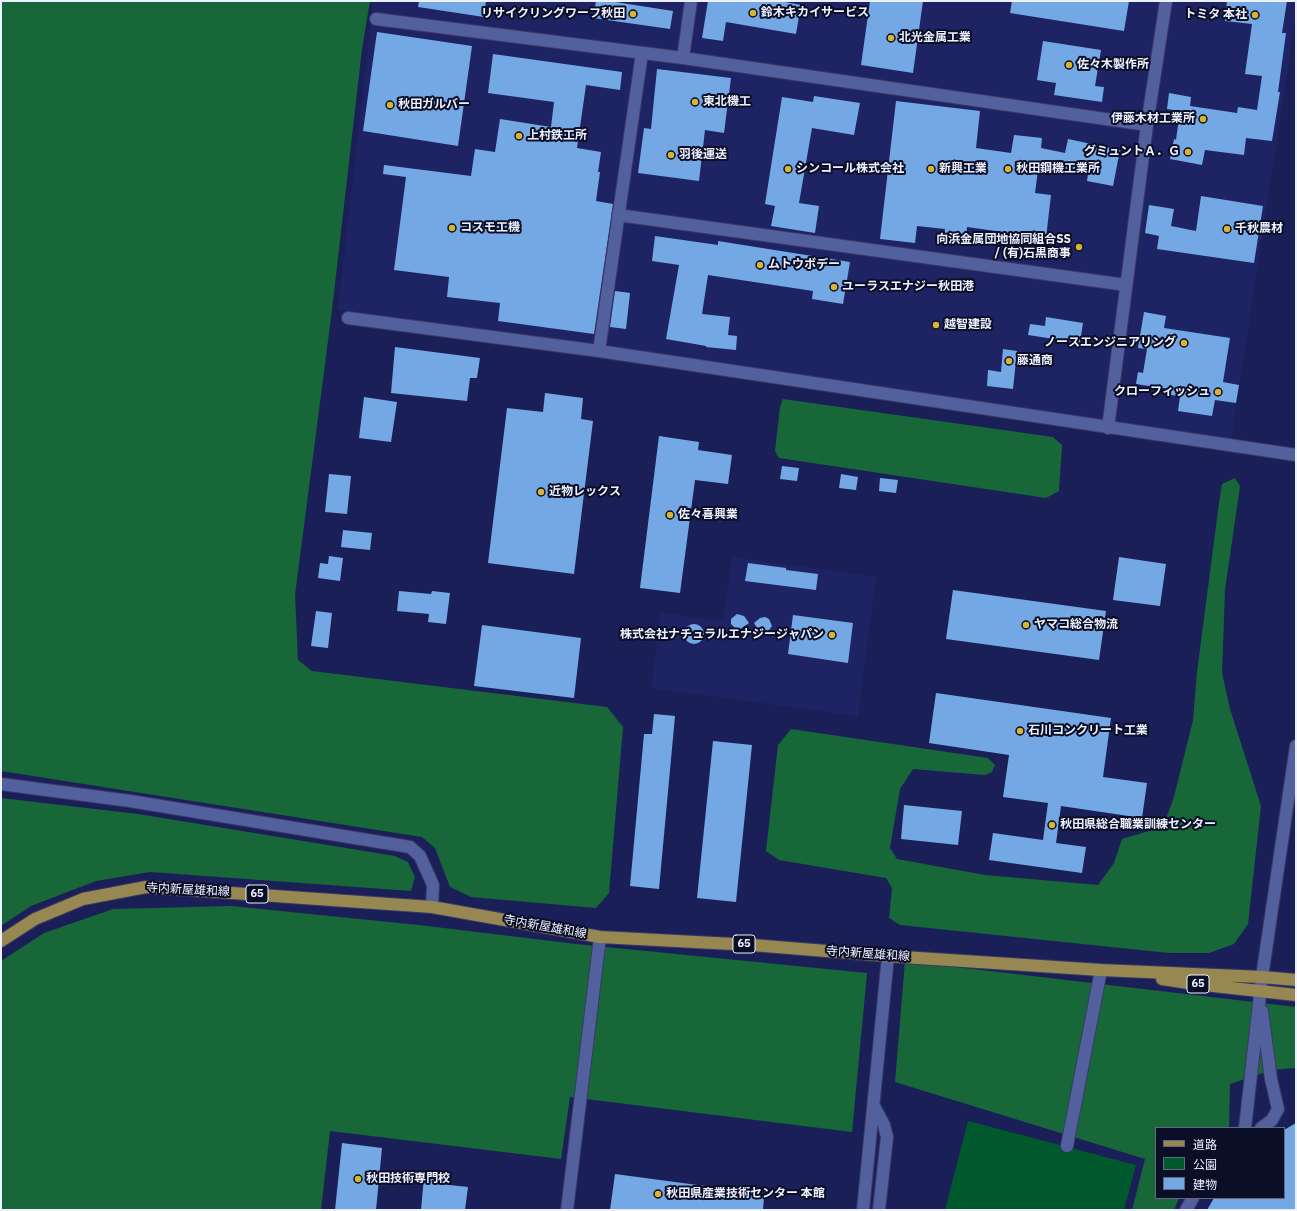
<!DOCTYPE html>
<html>
<head>
<meta charset="utf-8">
<style>
  body { margin:0 }
  #map { position:relative; width:1297px; height:1211px; overflow:hidden; background:#1a2057; font-family:"IBM Plex Sans","Noto Sans JP",sans-serif }
  canvas { display:block }
  .frame { position:absolute; inset:0; border:2px solid #ecf0ff; pointer-events:none }
  .legend { position:absolute; left:1155px; top:1127px; width:130px; height:72px; box-sizing:border-box; background:#0a0e26; border:1px solid #64687d; margin:0; padding:5px 7px; list-style:none; font-size:12px; color:#ecf0ff }
  .legend li { display:flex; align-items:center; gap:8px; height:20px }
  .legend b { width:20px; border:1px solid #64687d }
</style>
</head>
<body>
<div id="map">
<canvas width="1297" height="1211"></canvas>
<div class="frame"></div>
<ul class="legend">
<li><b style="height:5px;background:#978852"></b>道路</li>
<li><b style="height:11px;background:#00592d"></b>公園</li>
<li><b style="height:11px;background:#74a8e5"></b>建物</li>
</ul>
</div>
<script>
const ctx = document.querySelector('canvas').getContext('2d');
ctx.lineJoin = 'round';
function fillPath(path, color) { ctx.fillStyle = color; ctx.fill(path, 'evenodd'); }
const poly = rows => new Path2D(rows.map(r => 'M' + r).join(''));
function trace(path, color, width, dash) { ctx.strokeStyle = color; ctx.lineWidth = width; ctx.lineCap = dash ? 'butt' : 'round'; ctx.setLineDash(dash || []); ctx.stroke(path); }
function drawText(font, color, halo, rows, align = 'center') {
  ctx.font = font + ' "IBM Plex Sans","Noto Sans JP",sans-serif'; ctx.lineWidth = 4; ctx.setLineDash([]); ctx.textBaseline = 'middle'; ctx.strokeStyle = halo; ctx.fillStyle = color; for (const [text, x, y, turn = 0] of rows) {
    ctx.save(); ctx.translate(x, y); ctx.rotate((+turn || 0) * Math.PI / 180); ctx.textAlign = isNaN(turn) ? turn : align; if (halo) ctx.strokeText(text, 0, 0); ctx.fillText(text, 0, 0); ctx.restore();
  }
}
fillPath(poly([
  [373,1,1296,1,1296,15,1231,440,338,310],
  [732,557,876,577,858,716,651,688,661,613,723,621]
]), '#1e2463');
fillPath(poly([
  [968,1121,1136,1165,1124,1210,945,1210]
]), '#00592d');
fillPath(poly([
  [1,1,370,1,362,49,332,310,295,595,298,660,312,671,607,707,623,727,609,893,596,908,471,897,450,887,435,848,422,837,1,771],
  [783,399,1053,437,1062,445,1059,491,1046,498,779,458,775,451,780,407],
  [1235,478,1240,486,1225,590,1222,673,1230,709,1261,806,1248,924,1234,944,1209,953,1169,953,900,925,889,918,892,888,886,878,779,860,766,851,778,745,791,729,988,758,995,765,992,772,985,775,913,769,900,789,890,848,897,859,985,875,1098,885,1114,863,1122,839,1163,827,1174,797,1193,720,1197,672,1219,503,1222,484],
  [1,798,138,814,395,856,408,862,415,877,411,891,150,872,96,881,31,906,1,926],
  [231,906,419,925,576,944,867,973,852,1132,570,1097,561,1159,330,1131,321,1210,1,1210,1,961,44,933,113,909],
  [905,961,1296,1007,1296,1068,1272,1070,1230,1084,1229,1128,1156,1128,1156,1198,1179,1198,1174,1210,1132,1210,1145,1159,895,1082]
]), '#176739');
fillPath(poly([
  [419,1,486,1,484,17,418,7],
  [596,1,609,1,673,11,670,29,593,18],
  [708,1,780,1,801,5,796,34,726,22,723,41,702,38],
  [870,1,923,1,913,73,861,65],
  [1012,1,1129,1,1124,31,1010,13],
  [1227,1,1287,1,1282,33,1286,33,1278,92,1280,92,1272,141,1246,138,1244,155,1205,150,1202,165,1170,159,1174,139,1176,140,1180,111,1167,109,1169,93,1191,97,1190,106,1237,113,1238,107,1257,110,1262,76,1245,74,1252,24,1225,21],
  [377,32,472,46,458,146,363,131],
  [1043,41,1101,50,1095,86,1104,87,1102,102,1054,95,1056,83,1037,80],
  [493,54,622,72,620,90,586,85,577,148,601,152,598,172,600,172,596,201,613,204,594,334,498,321,500,303,447,297,449,277,394,270,406,177,383,174,384,165,471,176,475,149,495,152,500,119,551,127,554,102,488,93],
  [657,69,731,78,724,133,705,130,699,181,638,173,644,128,651,129],
  [814,96,860,103,854,135,812,128,799,203,819,206,815,233,771,226,775,206,765,204,782,97,813,102],
  [896,101,980,111,976,148,1011,153,1014,135,1042,138,1041,148,1065,153,1068,139,1120,150,1113,186,1087,181,1088,174,1039,163,1035,193,1051,195,1046,238,967,227,966,240,944,238,945,229,917,226,915,243,880,239],
  [1201,196,1263,206,1254,263,1157,249,1159,236,1145,233,1149,205,1174,209,1171,226,1196,231],
  [655,236,718,245,718,241,850,262,843,304,812,299,813,291,708,275,702,314,730,317,728,335,737,336,736,350,706,347,706,346,666,339,679,265,652,261],
  [615,291,630,293,626,329,610,327],
  [1144,312,1166,316,1164,328,1230,338,1223,382,1239,385,1236,403,1215,400,1212,416,1178,411,1180,396,1170,395,1170,389,1136,384,1138,372,1143,373,1147,349,1138,348],
  [1046,317,1083,323,1080,343,1028,335,1030,324,1045,326],
  [395,347,480,358,477,378,470,378,467,401,391,393],
  [1003,349,1017,351,1013,389,987,386,988,370,1001,372],
  [545,393,583,398,581,419,593,421,574,574,488,563,507,408,543,412],
  [364,397,397,402,391,442,359,438],
  [659,436,699,442,698,450,732,455,728,484,695,480,680,593,640,588],
  [782,466,799,468,797,481,780,479],
  [329,474,351,476,347,514,325,512],
  [841,474,858,477,856,490,839,488],
  [880,478,898,480,896,493,879,491],
  [343,530,372,533,370,550,341,547],
  [329,556,343,558,340,581,318,578,320,563,328,564],
  [1119,557,1166,564,1160,606,1113,600],
  [748,563,786,568,786,570,818,574,816,590,745,581],
  [953,590,1106,611,1099,660,946,639],
  [399,591,431,594,432,591,450,593,446,624,428,622,429,614,397,611],
  [316,611,332,613,328,648,311,646],
  [737,614,744,616,749,623,740,629,735,628,731,624,731,619],
  [793,615,853,623,848,663,788,654],
  [765,617,769,619,772,626,769,630,763,632,758,630,754,623,760,618],
  '684 634a10 10 0 1 1 20 0a10 10 0 1 1-20 0Z',
  [482,625,581,638,574,698,474,686],
  [936,693,1111,718,1103,777,1147,783,1142,818,1061,806,1056,843,1086,847,1082,873,989,860,993,833,1043,840,1048,803,1003,797,1009,755,929,743],
  [654,714,675,716,659,889,630,886,644,734,652,734],
  [713,741,752,745,736,902,697,898],
  [904,805,962,811,958,845,901,839],
  [1296,1123,1296,1210,1207,1210,1214,1198,1284,1198,1284,1130],
  [342,1143,382,1148,376,1210,335,1210],
  [615,1174,705,1186,705,1189,764,1197,763,1210,610,1210],
  [424,1177,440,1179,440,1184,468,1187,465,1210,421,1210]
]), '#74a8e5');
const minor = poly([
  [376,19,683,58,1147,125],
  [683,58,691,1],
  [618,215,1126,285],
  [348,318,599,351,1296,455],
  [599,351,642,53],
  [1108,428,1147,125,1166,1],
  [1,784,130,801,410,847,420,856,433,885,432,907],
  [874,1106,884,1125,887,1137,879,1210],
  [1245,1128,1262,977,1296,746],
  [1261,1128,1272,1120,1278,1109,1271,1079,1262,1011],
  [1067,1146,1101,970],
  [567,1210,600,937],
  [863,1210,888,956],
  [1186,1210,1193,1198]
]);
const major = poly([
  [1,941,35,919,83,899,146,887,432,907,600,937,752,945,888,956,1101,970,1262,977,1296,980],
  [1162,979,1195,984,1296,995]
]);
trace(minor, '#3a3866', 14);
trace(major, '#3a3866', 14);
trace(minor, '#53609e', 12);
trace(major, '#978852', 12);
for (const [x, y, r, color] of [
  [753,13,4,"#d7b434"],
  [633,14,4,"#d7b434"],
  [1255,15,4,"#d7b434"],
  [891,38,4,"#d7b434"],
  [1069,65,4,"#d7b434"],
  [695,102,4,"#d7b434"],
  [390,105,4,"#d7b434"],
  [1203,119,4,"#d7b434"],
  [519,136,4,"#d7b434"],
  [1188,152,4,"#d7b434"],
  [671,155,4,"#d7b434"],
  [788,169,4,"#d7b434"],
  [931,169,4,"#d7b434"],
  [1008,169,4,"#d7b434"],
  [452,228,4,"#d7b434"],
  [1227,229,4,"#d7b434"],
  [1079,247,4,"#d7b434"],
  [760,265,4,"#d7b434"],
  [834,287,4,"#d7b434"],
  [936,325,4,"#d7b434"],
  [1184,343,4,"#d7b434"],
  [1009,361,4,"#d7b434"],
  [1218,392,4,"#d7b434"],
  [541,492,4,"#d7b434"],
  [670,515,4,"#d7b434"],
  [1026,625,4,"#d7b434"],
  [832,635,4,"#d7b434"],
  [1020,731,4,"#d7b434"],
  [1052,825,4,"#d7b434"],
  [358,1179,4,"#d7b434"],
  [658,1194,4,"#d7b434"]
]) { const dot = new Path2D(); dot.arc(x, y, r, 0, 2 * Math.PI); ctx.fillStyle = color; ctx.fill(dot); trace(dot, '#0a0e26', 1.5); }
for (const [x, y, w] of [
  [257,894,22],
  [744,944,22],
  [1198,984,22]
]) { const box = new Path2D(); box.roundRect(x - w / 2, y - 9, w, 18, 3); ctx.fillStyle = '#0a0e26'; ctx.fill(box); trace(box, '#ecf0ff', 1); }
drawText('bold 11px', '#ecf0ff', null, [
  ["65",257,894],
  ["65",744,944],
  ["65",1198,984]
]);
drawText('bold 12px', '#ecf0ff', '#0a0e26', [
  ["鈴木キカイサービス",761,13],
  ["リサイクリングワーフ秋田",625,14,"right"],
  ["トミタ 本社",1247,15,"right"],
  ["北光金属工業",899,38],
  ["佐々木製作所",1077,65],
  ["東北機工",703,102],
  ["秋田ガルバー",398,105],
  ["伊藤木材工業所",1195,119,"right"],
  ["上村鉄工所",527,136],
  ["グミュントＡ．Ｇ",1180,152,"right"],
  ["羽後運送",679,155],
  ["シンコール株式会社",796,169],
  ["新興工業",939,169],
  ["秋田鋼機工業所",1016,169],
  ["コスモ工機",460,228],
  ["千秋農材",1235,229],
  ["向浜金属団地協同組合SS",1071,240,"right"],
  ["/ (有)石黒商事",1071,254,"right"],
  ["ムトウボデー",768,265],
  ["ユーラスエナジー秋田港",842,287],
  ["越智建設",944,325],
  ["ノースエンジニアリング",1176,343,"right"],
  ["藤通商",1017,361],
  ["クローフィッシュ",1210,392,"right"],
  ["近物レックス",549,492],
  ["佐々喜興業",678,515],
  ["ヤマコ総合物流",1034,625],
  ["株式会社ナチュラルエナジージャパン",824,635,"right"],
  ["石川コンクリート工業",1028,731],
  ["秋田県総合職業訓練センター",1060,825],
  ["秋田技術専門校",366,1179],
  ["秋田県産業技術センター 本館",666,1194]
], 'left');
drawText('12px', '#ecf0ff', '#0a0e26', [
  ["寺内新屋雄和線",188,890,3],
  ["寺内新屋雄和線",545,927,10],
  ["寺内新屋雄和線",868,954,4]
]);
</script>
</body>
</html>
